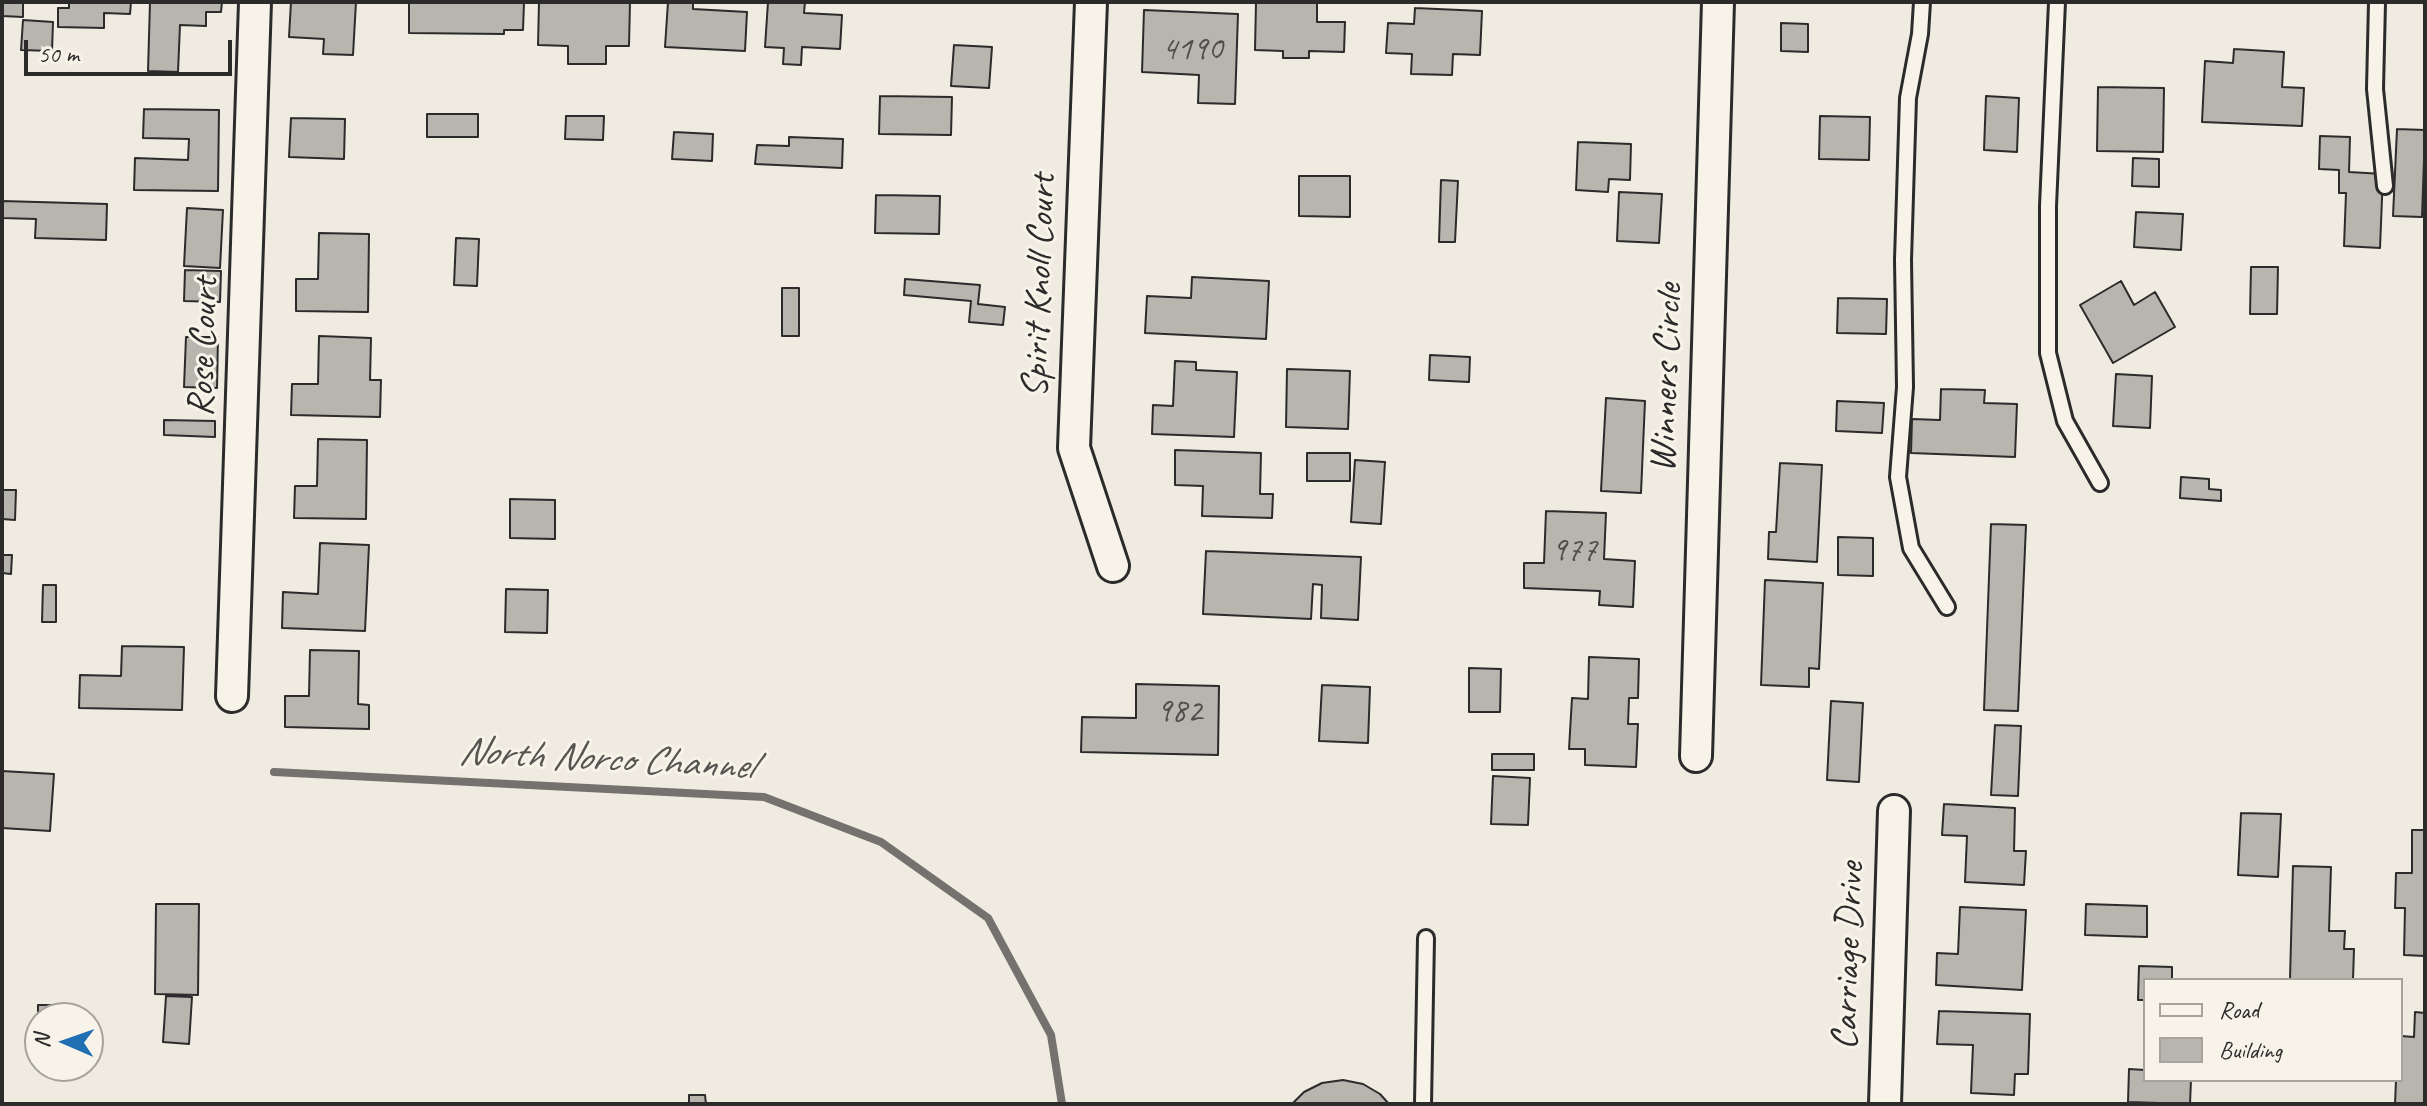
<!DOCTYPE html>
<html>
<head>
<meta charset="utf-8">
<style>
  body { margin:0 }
  #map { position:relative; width:2427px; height:1106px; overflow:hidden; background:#efebe0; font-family:Caveat,sans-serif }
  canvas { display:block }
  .frame { position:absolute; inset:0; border:4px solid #2b2b2b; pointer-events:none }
  .legend { position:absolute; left:2143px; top:978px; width:260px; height:104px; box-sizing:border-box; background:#f7f3e8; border:2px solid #a5a39c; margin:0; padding:10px 14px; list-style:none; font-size:24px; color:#2b2b2b }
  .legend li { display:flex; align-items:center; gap:16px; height:40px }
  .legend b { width:40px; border:2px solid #a5a39c }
  .north { position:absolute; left:24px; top:1002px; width:80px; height:80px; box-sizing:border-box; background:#f7f3e8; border:2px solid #a5a39c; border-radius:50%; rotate:272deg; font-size:22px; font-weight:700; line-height:32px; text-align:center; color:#2b2b2b }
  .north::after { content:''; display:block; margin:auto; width:28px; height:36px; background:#1f6fb2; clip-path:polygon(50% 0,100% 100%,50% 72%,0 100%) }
  .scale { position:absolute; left:24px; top:40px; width:208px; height:36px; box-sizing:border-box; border:4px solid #2b2b2b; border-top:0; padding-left:10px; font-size:24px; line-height:28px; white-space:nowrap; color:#2b2b2b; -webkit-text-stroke:6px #f7f3e8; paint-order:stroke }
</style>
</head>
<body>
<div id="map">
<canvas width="2427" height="1106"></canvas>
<div class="frame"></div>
<ul class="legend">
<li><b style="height:10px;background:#f7f3e8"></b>Road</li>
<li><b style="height:22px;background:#b8b5ae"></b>Building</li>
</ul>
<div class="north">N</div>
<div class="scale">50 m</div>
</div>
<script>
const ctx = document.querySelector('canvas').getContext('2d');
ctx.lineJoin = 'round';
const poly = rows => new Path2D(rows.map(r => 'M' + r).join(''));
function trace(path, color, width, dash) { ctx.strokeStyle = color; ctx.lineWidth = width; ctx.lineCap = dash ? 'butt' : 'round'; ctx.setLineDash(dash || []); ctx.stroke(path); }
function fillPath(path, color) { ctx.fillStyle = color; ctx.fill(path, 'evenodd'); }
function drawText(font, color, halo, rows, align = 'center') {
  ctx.font = font + ' Caveat,sans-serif'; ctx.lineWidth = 6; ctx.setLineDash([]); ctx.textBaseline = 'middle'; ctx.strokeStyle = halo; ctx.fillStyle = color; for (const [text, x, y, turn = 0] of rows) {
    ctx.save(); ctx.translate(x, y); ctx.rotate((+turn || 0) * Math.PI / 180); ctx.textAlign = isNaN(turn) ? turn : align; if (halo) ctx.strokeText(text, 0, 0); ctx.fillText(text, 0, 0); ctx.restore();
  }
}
trace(poly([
  [274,772,764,797,881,842,988,918,1051,1035,1062,1104]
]), '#74726e', 8);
const building = poly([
  [2,2,23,2,23,17,2,16,2,2],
  [69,2,131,2,130,14,104,13,104,28,58,27,58,8,69,8,69,2],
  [150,2,222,2,221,12,206,12,206,26,180,25,178,72,148,71,150,2],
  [291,2,356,2,353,55,323,54,324,39,289,37,291,2],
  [409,2,524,2,523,30,504,30,504,34,409,33,409,2],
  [539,2,630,2,629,46,606,46,606,64,568,64,568,46,538,45,539,2],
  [668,2,693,2,693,9,747,12,745,51,665,47,668,2],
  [768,2,805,2,804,13,842,15,840,49,802,47,801,65,783,64,784,48,765,47,768,2],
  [1256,2,1317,3,1317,22,1345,22,1344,52,1309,51,1309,58,1283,58,1283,51,1255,50,1256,2],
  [1415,8,1482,11,1480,55,1453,54,1452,75,1411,74,1412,54,1386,53,1388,23,1414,24,1415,8],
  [1144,10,1238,14,1235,104,1198,103,1199,75,1142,72,1144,10],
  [23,20,53,22,52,51,21,50,23,20],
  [1781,23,1808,24,1808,52,1781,51,1781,23],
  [954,45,992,47,989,88,951,86,954,45],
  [2234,49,2284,52,2282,87,2304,88,2302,126,2202,122,2205,61,2233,63,2234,49],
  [2098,87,2164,88,2163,152,2097,151,2098,87],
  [880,96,952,97,951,135,879,134,880,96],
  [1986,96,2019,98,2017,152,1984,150,1986,96],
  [144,109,219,110,218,191,134,190,135,158,188,160,189,139,143,138,144,109],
  [427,114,478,114,478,137,427,137,427,114],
  [566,116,604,116,603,140,565,139,566,116],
  [1820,116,1870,117,1869,160,1819,159,1820,116],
  [291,118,345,119,344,159,289,157,291,118],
  [2397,129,2425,130,2422,217,2393,216,2397,129],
  [674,132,713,134,712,161,672,159,674,132],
  [2320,136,2350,137,2349,172,2383,174,2380,248,2344,246,2346,193,2339,193,2339,170,2319,169,2320,136],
  [789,137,843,139,842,168,755,164,757,145,789,146,789,137],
  [1578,142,1631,144,1630,180,1609,179,1608,192,1576,190,1578,142],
  [2133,158,2159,159,2159,187,2132,186,2133,158],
  [1299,176,1350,176,1350,217,1299,216,1299,176],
  [1441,180,1458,181,1455,242,1439,242,1441,180],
  [1619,192,1662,194,1659,243,1617,241,1619,192],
  [876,195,940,196,939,234,875,233,876,195],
  [2,201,107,204,106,240,35,238,36,219,2,218,2,201],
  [187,208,223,210,220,268,184,266,187,208],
  [2136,212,2183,214,2181,250,2134,247,2136,212],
  [319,233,369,234,368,312,296,311,296,279,318,279,319,233],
  [456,238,479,239,477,286,454,285,456,238],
  [2251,267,2278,267,2277,314,2250,314,2251,267],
  [185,270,221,271,220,302,184,301,185,270],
  [1192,277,1269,281,1266,339,1145,333,1147,296,1191,298,1192,277],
  [905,279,980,285,978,304,1005,307,1003,325,969,322,971,301,904,295,905,279],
  [2121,281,2134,305,2155,292,2175,327,2113,363,2080,305,2121,281],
  [782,288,799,288,799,336,782,336,782,288],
  [1838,298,1887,299,1886,334,1837,333,1838,298],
  [319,336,371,338,370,380,381,380,380,417,291,415,292,384,318,384,319,336],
  [186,337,218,337,217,388,184,387,186,337],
  [1430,355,1470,357,1469,382,1429,380,1430,355],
  [1175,361,1196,362,1196,370,1237,372,1234,437,1152,434,1153,405,1173,406,1175,361],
  [1287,369,1350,371,1348,429,1286,427,1287,369],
  [2116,374,2152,376,2150,428,2113,426,2116,374],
  [1941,389,1985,390,1984,403,2017,404,2015,457,1911,453,1912,419,1940,420,1941,389],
  [1606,398,1645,401,1641,493,1601,491,1606,398],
  [1837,401,1884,403,1882,433,1836,431,1837,401],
  [164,420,215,421,215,437,164,435,164,420],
  [318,439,367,440,366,519,294,518,295,486,317,486,318,439],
  [1175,450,1261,453,1260,494,1273,494,1272,518,1202,516,1203,486,1175,485,1175,450],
  [1307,453,1350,453,1350,481,1307,481,1307,453],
  [1355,460,1385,462,1381,524,1351,522,1355,460],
  [1780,463,1822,465,1817,562,1768,559,1769,532,1776,532,1780,463],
  [2181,477,2209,479,2209,489,2221,490,2221,501,2180,498,2181,477],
  [2,490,16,490,15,520,2,519,2,490],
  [510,499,555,500,555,539,510,538,510,499],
  [1546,511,1606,513,1604,559,1635,561,1633,607,1599,605,1600,591,1524,588,1524,563,1544,563,1546,511],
  [1991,524,2026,525,2018,711,1984,710,1991,524],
  [1838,537,1873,538,1873,576,1838,575,1838,537],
  [320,543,369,545,365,631,282,628,283,592,318,594,320,543],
  [1206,551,1361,557,1358,620,1321,618,1322,585,1313,584,1311,619,1203,614,1206,551],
  [2,555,12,555,11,574,2,573,2,555],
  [1765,580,1823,583,1819,669,1809,668,1809,687,1761,685,1765,580],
  [43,585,56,585,56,622,42,622,43,585],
  [506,589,548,590,547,633,505,632,506,589],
  [122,646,184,647,182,710,79,708,80,675,121,676,122,646],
  [310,650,359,651,358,704,369,705,369,729,285,727,285,696,309,696,310,650],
  [1589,657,1639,659,1638,698,1629,698,1628,724,1638,724,1636,767,1585,765,1585,749,1569,749,1572,698,1588,699,1589,657],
  [1469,668,1501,669,1500,712,1469,712,1469,668],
  [1136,684,1219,686,1218,755,1081,752,1082,717,1136,718,1136,684],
  [1322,685,1370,687,1368,743,1319,741,1322,685],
  [1831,701,1863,703,1859,782,1827,780,1831,701],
  [1995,725,2021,726,2018,796,1991,795,1995,725],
  [1492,754,1534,754,1534,770,1492,770,1492,754],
  [2,771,54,774,50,831,2,828,2,771],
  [1493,776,1530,778,1528,825,1491,824,1493,776],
  [1944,804,2015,808,2014,851,2026,851,2024,885,1965,882,1967,836,1942,835,1944,804],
  [2241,813,2281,814,2278,877,2238,875,2241,813],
  [2412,830,2425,830,2425,956,2404,955,2405,908,2395,908,2396,873,2412,873,2412,830],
  [2293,866,2331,867,2329,931,2345,931,2344,949,2354,949,2353,980,2290,979,2293,866],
  [156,904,199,904,198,995,155,994,156,904],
  [2086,904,2147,906,2147,937,2085,935,2086,904],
  [1960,907,2026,910,2022,990,1936,985,1937,953,1958,954,1960,907],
  [2139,966,2172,967,2172,980,2145,980,2145,1000,2138,1000,2139,966],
  [166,996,192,997,189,1044,163,1042,166,996],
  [38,1005,63,1005,63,1018,40,1018,40,1037,38,1037,38,1005],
  [1939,1011,2030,1014,2028,1074,2015,1074,2014,1095,1971,1093,1973,1045,1937,1044,1939,1011],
  [2415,1012,2425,1013,2425,1104,2395,1104,2396,1080,2401,1080,2401,1036,2414,1037,2415,1012],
  [2129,1069,2145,1070,2145,1080,2191,1080,2190,1104,2128,1102,2129,1069],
  [1343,1080,1363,1084,1380,1094,1389,1104,1292,1104,1304,1092,1322,1083,1343,1080],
  [689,1095,705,1095,706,1104,689,1104,689,1095]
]);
fillPath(building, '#b8b5ae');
trace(building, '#2b2b2b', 2);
const service = poly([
  [1922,2,1920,34,1908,98,1903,260,1905,387,1898,477,1911,548,1947,607],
  [2057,2,2048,206,2048,353,2065,421,2100,483],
  [2377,2,2375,89,2385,186],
  [1423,1104,1426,938]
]);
const minor = poly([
  [1091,2,1074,448,1113,566],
  [232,696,255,2],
  [1696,756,1718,2],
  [1885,1104,1894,811]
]);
trace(service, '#2b2b2b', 20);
trace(minor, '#2b2b2b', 36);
trace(service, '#f7f3e8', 14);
trace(minor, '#f7f3e8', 30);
drawText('34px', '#4e4e4c', null, [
  ["4190",1192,50],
  ["977",1574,551],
  ["982",1179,712]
]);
drawText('38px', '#2b2b2b', '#f7f3e8', [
  ["Spirit Knoll Court",1040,286,-88],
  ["Rose Court",204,347,-88],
  ["Winners Circle",1667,378,-88],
  ["Carriage Drive",1849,956,-88]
]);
drawText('italic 40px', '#555552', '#f7f3e8', [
  ["North Norco Channel",606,760,3]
]);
</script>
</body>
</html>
